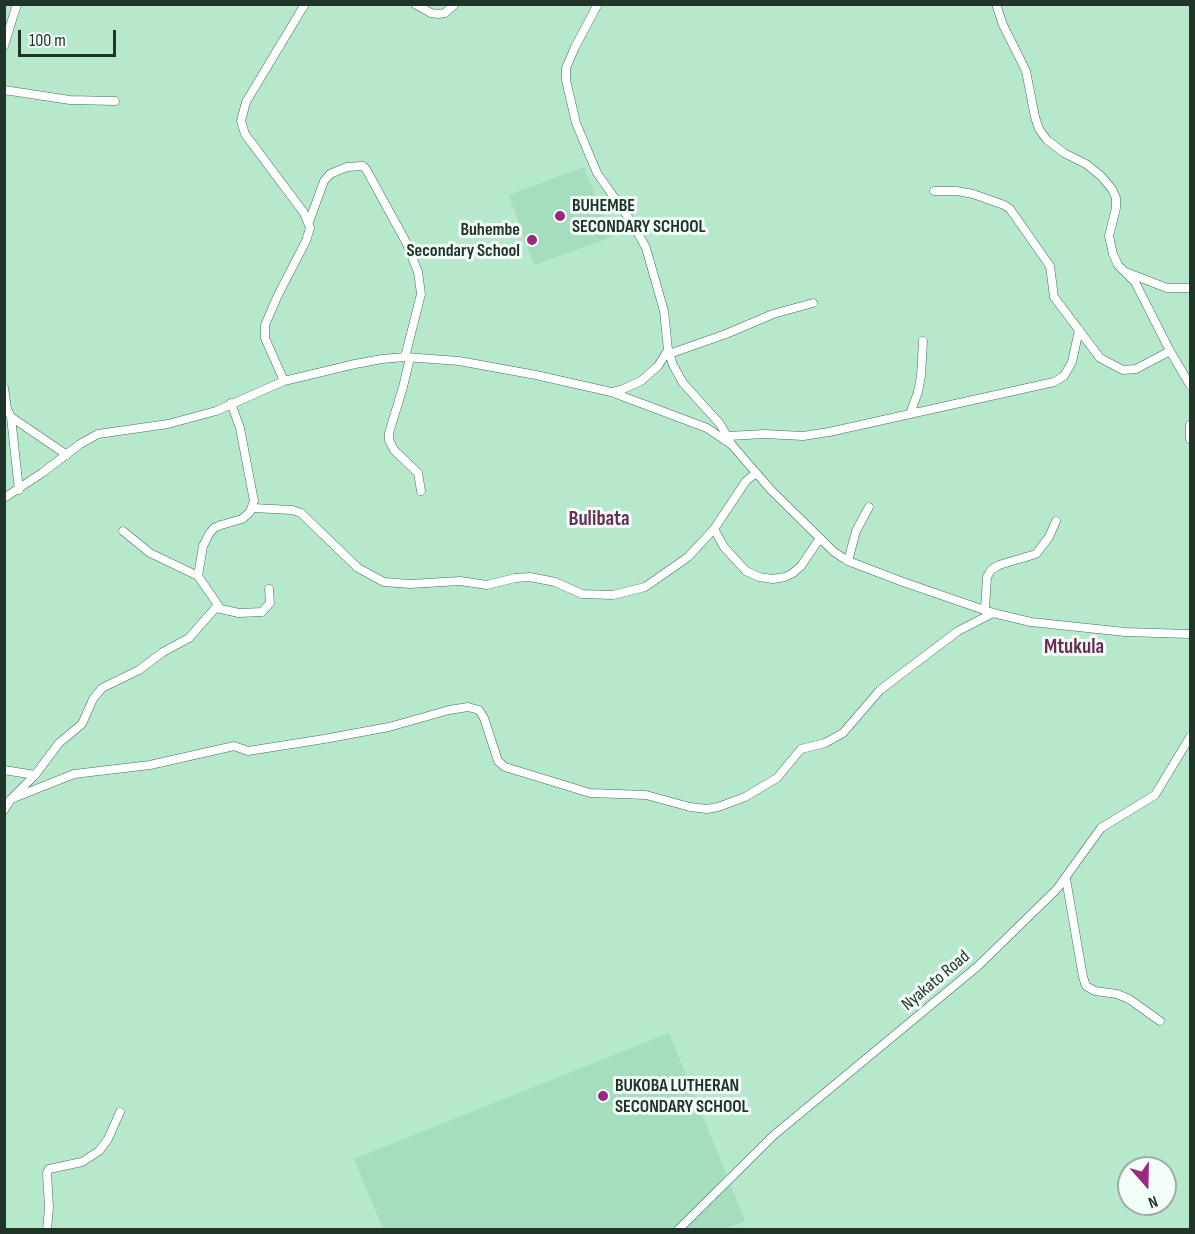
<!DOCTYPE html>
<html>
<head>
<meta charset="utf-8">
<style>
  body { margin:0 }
  #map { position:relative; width:1195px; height:1234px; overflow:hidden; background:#b6e8cc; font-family:"Sofia Sans Condensed",sans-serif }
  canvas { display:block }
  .frame { position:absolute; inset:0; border:6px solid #20342a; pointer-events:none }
  .north { position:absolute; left:1117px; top:1156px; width:60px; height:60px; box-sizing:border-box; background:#f4fef8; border:2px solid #9fada6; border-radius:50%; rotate:160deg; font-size:16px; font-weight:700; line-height:24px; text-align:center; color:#20342a }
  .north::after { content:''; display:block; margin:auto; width:21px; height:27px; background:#9d267f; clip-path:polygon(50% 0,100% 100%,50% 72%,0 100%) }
  .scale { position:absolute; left:18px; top:30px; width:98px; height:27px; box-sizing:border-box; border:3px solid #20342a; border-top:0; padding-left:8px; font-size:18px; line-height:21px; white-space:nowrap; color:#20342a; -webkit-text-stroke:4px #f4fef8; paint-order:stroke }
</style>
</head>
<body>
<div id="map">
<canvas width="1195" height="1234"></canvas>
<div class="frame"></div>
<div class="north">N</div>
<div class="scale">100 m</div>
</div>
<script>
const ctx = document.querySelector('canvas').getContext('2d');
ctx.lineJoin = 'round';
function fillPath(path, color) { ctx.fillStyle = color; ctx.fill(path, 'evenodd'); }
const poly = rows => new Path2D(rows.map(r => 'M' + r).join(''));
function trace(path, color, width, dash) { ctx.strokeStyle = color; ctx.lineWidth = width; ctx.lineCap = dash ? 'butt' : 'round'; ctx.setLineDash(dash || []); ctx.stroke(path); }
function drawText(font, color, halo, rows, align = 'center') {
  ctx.font = font + ' "Sofia Sans Condensed",sans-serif'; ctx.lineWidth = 6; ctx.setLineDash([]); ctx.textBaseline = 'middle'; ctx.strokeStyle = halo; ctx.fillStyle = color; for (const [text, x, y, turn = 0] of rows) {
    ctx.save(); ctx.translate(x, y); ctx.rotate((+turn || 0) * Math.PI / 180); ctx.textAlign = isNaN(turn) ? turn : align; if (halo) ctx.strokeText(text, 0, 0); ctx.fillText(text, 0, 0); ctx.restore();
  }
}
fillPath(poly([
  [584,167,612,237,534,265,509,195],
  [669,1033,745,1221,723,1230,383,1229,354,1159]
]), '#a4debe');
const minor = poly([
  [415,4,431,13,438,14,445,13,455,4],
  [598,4,575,47,566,68,566,80,576,123,597,173,633,224,646,248,664,311,668,350,673,365,683,383,720,424,730,441],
  [996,4,1003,25,1026,71,1035,117,1039,129,1047,140,1064,153,1086,164,1101,176,1112,189,1116,198,1116,208,1109,236,1113,254,1118,265,1135,282,1170,351,1190,385],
  [4,46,17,4],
  [4,90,70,100,115,101],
  [934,191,957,191,973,194,1004,205,1010,209,1050,266,1054,297,1100,358,1123,370,1136,369,1170,351],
  [309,222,324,181,330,174,347,167,363,166,366,169,406,242,418,272,421,294,405,357],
  [1128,273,1167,288,1190,288],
  [669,354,726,334,773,314,813,303],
  [410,358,403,387,389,433,389,440,394,450,418,473,421,491],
  [284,381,265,338,265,325,278,295,306,241,310,228,304,213,245,134,241,121,246,102,305,4],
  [4,388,7,409,11,417,67,455],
  [612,392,623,389,641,381,658,366,668,350],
  [910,414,918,392,921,376,923,341],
  [11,417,19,490],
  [1190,425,1190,439],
  [728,436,764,434,803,436,829,432,1054,382,1064,376,1072,362,1079,330],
  [4,498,42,473,80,444,98,434,168,424,216,411,284,381,355,364,382,359,405,357,459,361,536,375,611,392,707,428,732,445,771,490,834,552,848,561,903,582,993,613,1031,622,1125,632,1190,634],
  [253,508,292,510,301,513,358,568,384,582,410,584,460,581,487,585,515,578,530,577,555,582,582,594,613,595,645,587,688,557,714,529,746,481,756,473],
  [714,529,724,547,746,571,759,577,773,579,785,577,793,573,801,566,820,538],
  [848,561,856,531,869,507],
  [198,576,203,546,209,534,214,528,221,525,242,519,250,512,254,501,240,428,231,403],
  [216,608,239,613,262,612,270,603,269,589],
  [985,609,987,577,991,570,999,565,1036,554,1049,537,1056,521],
  [4,770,35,775],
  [11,799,74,774,150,765,234,746,248,751,324,739,389,727,449,710,468,707,479,710,484,718,498,761,505,767,590,793,646,795,690,807,707,809,718,807,745,797,777,778,801,749,825,743,843,733,880,690,958,631,993,613],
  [4,810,11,799,35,775,59,743,82,724,93,699,102,688,139,670,163,652,189,638,218,605,198,576,150,553,123,531],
  [1066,879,1083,977,1086,986,1095,991,1117,994,1129,999,1160,1021],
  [47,1230,49,1207,47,1173,49,1169,82,1162,99,1151,108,1139,120,1112],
  [678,1230,774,1135,978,966,1057,889,1101,828,1155,795,1190,737]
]);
trace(minor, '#406f57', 9);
trace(minor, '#fff', 8);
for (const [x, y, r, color] of [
  [560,216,6,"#9d267f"],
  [532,240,6,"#9d267f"],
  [603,1096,6,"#9d267f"]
]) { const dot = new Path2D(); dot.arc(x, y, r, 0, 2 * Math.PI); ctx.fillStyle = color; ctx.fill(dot); trace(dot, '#f4fef8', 2); }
drawText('bold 18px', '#20342a', '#f4fef8', [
  ["BUHEMBE",572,206],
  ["SECONDARY SCHOOL",572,227],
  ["Buhembe",520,230,"right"],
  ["Secondary School",520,251,"right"],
  ["BUKOBA LUTHERAN",615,1086],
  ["SECONDARY SCHOOL",615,1107]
], 'left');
drawText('18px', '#20342a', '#f4fef8', [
  ["Nyakato Road",936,981,-40]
]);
drawText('bold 21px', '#682e57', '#f4fef8', [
  ["Bulibata",599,520],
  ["Mtukula",1074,648]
]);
</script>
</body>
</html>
